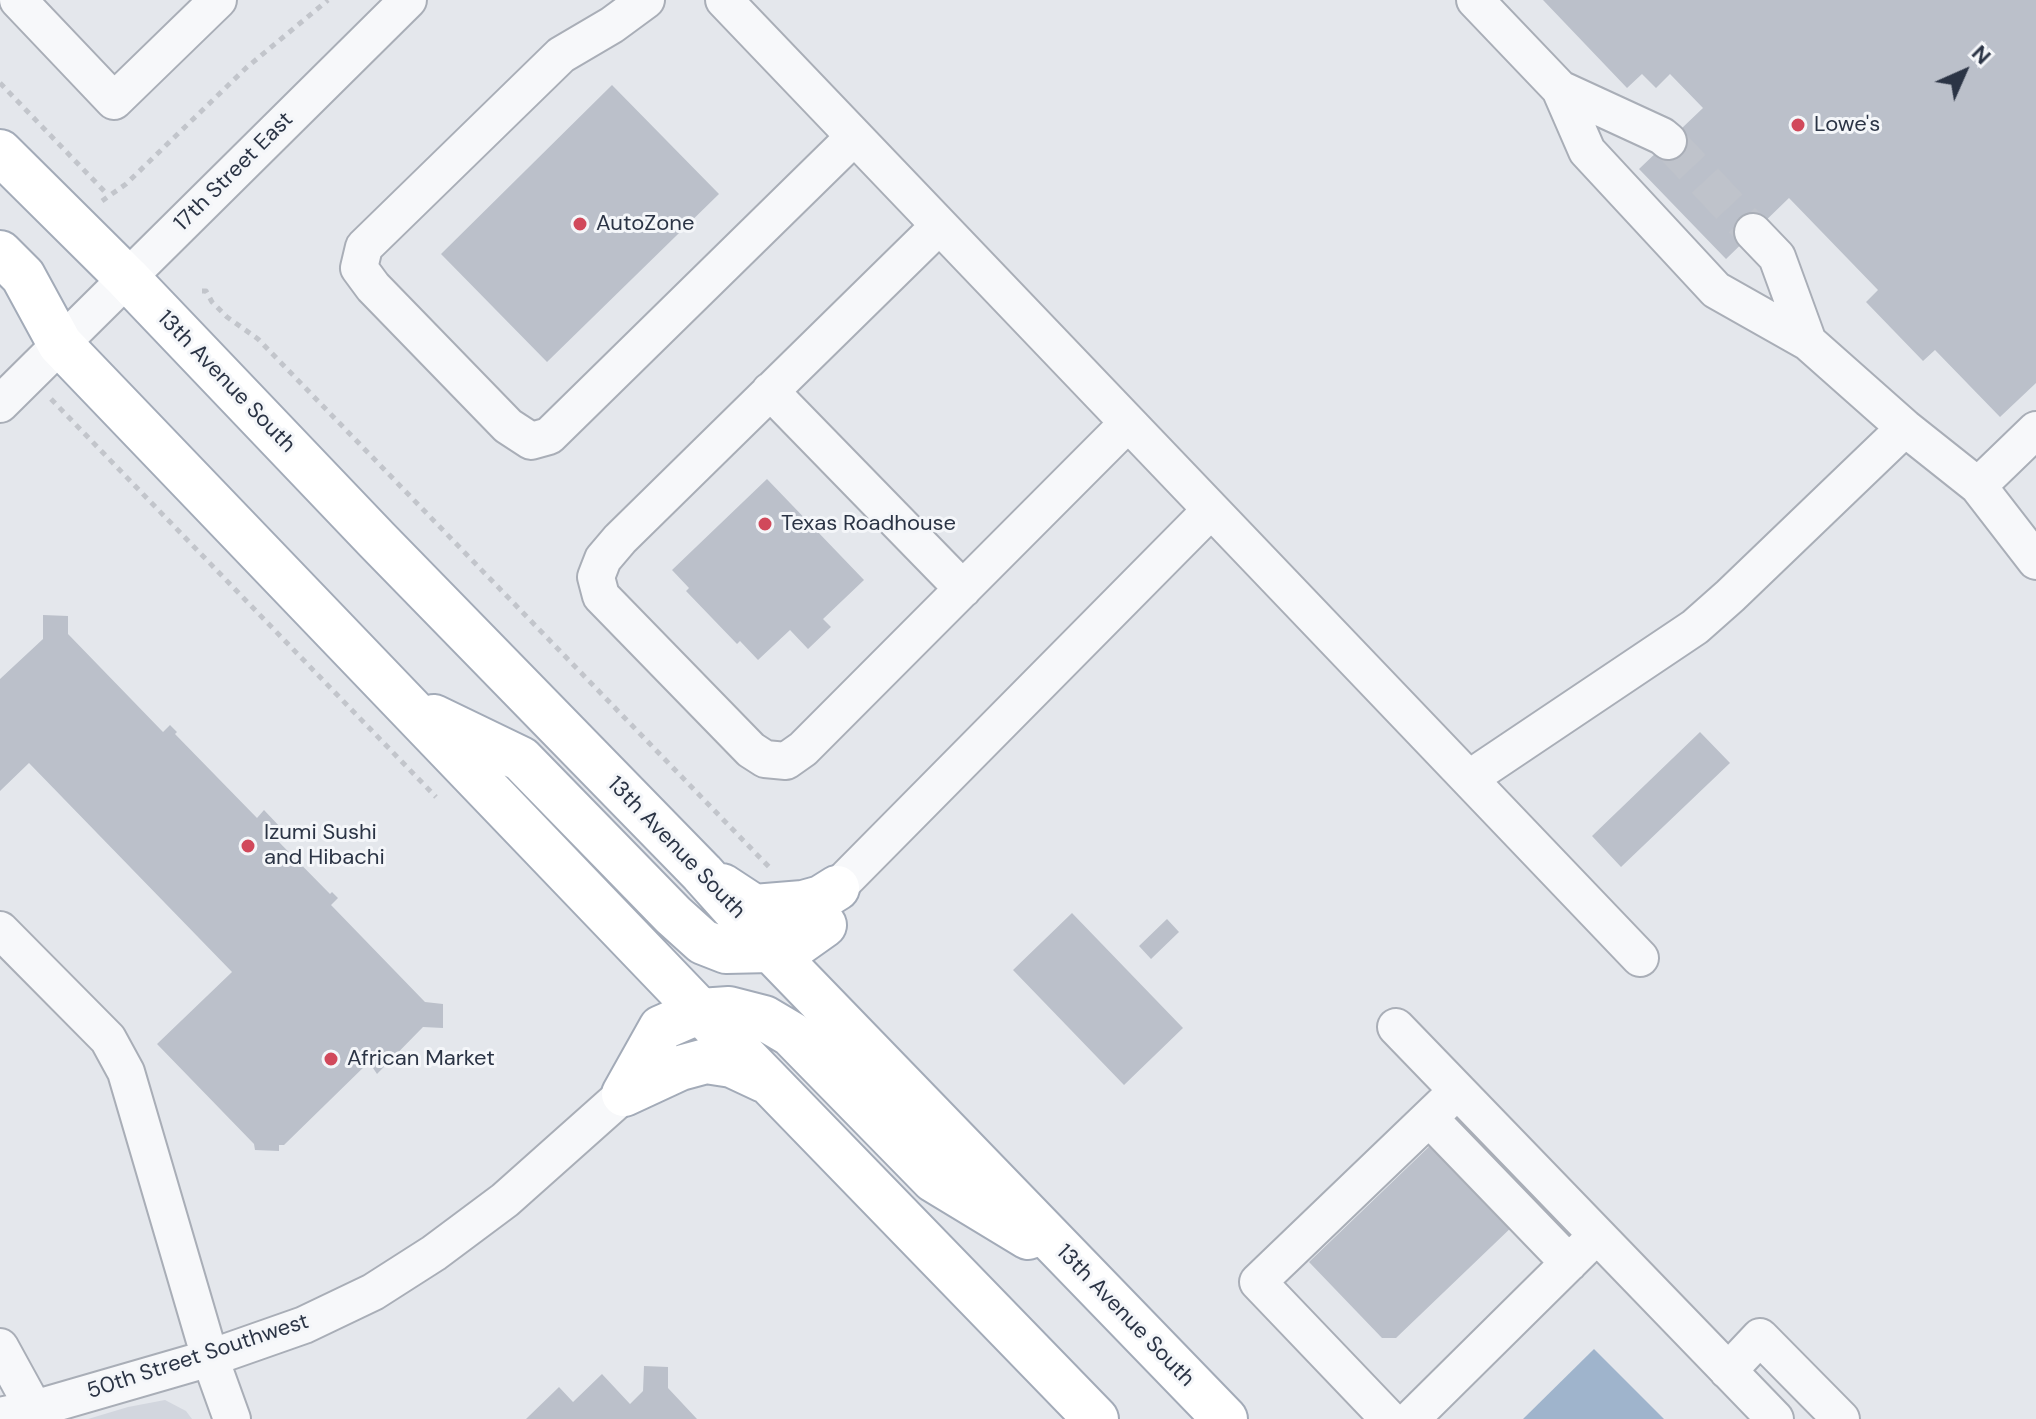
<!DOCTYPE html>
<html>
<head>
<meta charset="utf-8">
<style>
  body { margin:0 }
  #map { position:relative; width:2036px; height:1419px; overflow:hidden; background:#e4e7ec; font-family:"DM Sans",sans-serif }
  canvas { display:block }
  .north { position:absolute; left:1924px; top:32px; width:80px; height:80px; -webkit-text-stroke:6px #f4f6f9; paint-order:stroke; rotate:45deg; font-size:22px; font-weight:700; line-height:32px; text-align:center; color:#2b3445 }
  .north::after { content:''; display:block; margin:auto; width:28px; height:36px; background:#2b3445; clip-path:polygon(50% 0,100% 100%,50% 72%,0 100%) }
</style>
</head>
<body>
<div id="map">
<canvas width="2036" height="1419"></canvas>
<div class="north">N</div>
</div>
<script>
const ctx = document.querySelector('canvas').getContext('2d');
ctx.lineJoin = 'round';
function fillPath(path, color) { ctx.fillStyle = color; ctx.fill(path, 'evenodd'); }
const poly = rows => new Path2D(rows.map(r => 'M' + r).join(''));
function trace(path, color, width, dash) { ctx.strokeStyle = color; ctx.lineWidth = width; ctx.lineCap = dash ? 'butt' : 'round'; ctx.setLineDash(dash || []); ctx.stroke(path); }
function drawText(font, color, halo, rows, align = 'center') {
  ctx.font = font + ' "DM Sans",sans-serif'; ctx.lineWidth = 6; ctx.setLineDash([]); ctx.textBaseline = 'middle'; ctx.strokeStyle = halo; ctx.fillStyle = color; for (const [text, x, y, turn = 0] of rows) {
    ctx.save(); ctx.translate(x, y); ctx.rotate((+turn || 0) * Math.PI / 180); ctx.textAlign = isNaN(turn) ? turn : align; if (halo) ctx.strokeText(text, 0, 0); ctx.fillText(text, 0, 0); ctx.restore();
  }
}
fillPath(poly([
  [165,1400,186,1411,192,1419,88,1419,128,1407]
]), '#d2d6de');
fillPath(poly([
  [1594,1349,1664,1419,1523,1419]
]), '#9fb4cc');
fillPath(poly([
  [1543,0,2036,0,2036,383,2000,417,1935,350,1923,361,1866,302,1878,290,1789,198,1726,259,1639,169,1703,108,1670,74,1656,88,1642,74,1627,88],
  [612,85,719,194,547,362,441,254],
  [767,479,864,580,823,619,831,627,808,649,790,630,758,660,740,641,737,644,686,591,689,588,672,570],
  [43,615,68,616,68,634,163,732,170,725,177,732,175,734,257,818,264,810,282,829,274,837,330,894,332,892,338,898,331,905,425,1002,443,1004,443,1028,423,1027,377,1074,369,1062,284,1145,279,1145,279,1151,255,1150,254,1144,157,1044,232,972,29,763,0,791,0,679,43,639],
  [1700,732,1730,763,1621,867,1592,836],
  [1072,913,1183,1028,1124,1085,1013,970],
  [1167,919,1179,932,1151,959,1139,946],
  [1436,1140,1516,1223,1396,1338,1382,1338,1309,1262],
  [644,1366,668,1367,668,1388,697,1419,526,1419,559,1387,573,1402,602,1374,630,1404,643,1391]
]), '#bbc0ca');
trace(poly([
  [1668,141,1753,232]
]), '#bfc3cb', 36, [36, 18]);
const minor = poly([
  [18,0,114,101,218,0],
  [646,0,612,25,561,55,364,247,359,268,373,287,508,426,531,441,549,436,854,137],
  [724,0,1640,958],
  [1475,0,1560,89,1587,151,1716,290,1808,342,1905,428,1978,486,2036,561],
  [1560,89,1662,136,1668,141],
  [939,226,620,539,603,559,596,577,601,596,751,750,765,759,786,761,803,749,1128,423],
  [1753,232,1777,257,1808,342],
  [770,391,963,589],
  [0,404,408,0],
  [1978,486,2036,430],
  [1470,778,1695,627,1730,596,1905,428],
  [837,888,1211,510],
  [0,930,108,1039,126,1072,210,1358,232,1419],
  [1396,1027,1775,1419],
  [1429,1118,1569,1263],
  [0,1347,34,1409],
  [1728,1371,1760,1337,1841,1419],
  [0,1416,34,1409,210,1358,304,1325,373,1292,434,1253,505,1200,624,1094],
  [1389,1419,1258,1282,1457,1091],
  [1411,1419,1597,1235]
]);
const major = poly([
  [0,152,127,278,377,540,702,873,771,950,1225,1419],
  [0,253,23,276,60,344,700,1011,1096,1419],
  [434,717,521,759,673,915,703,942,726,951,771,950,793,947,824,925],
  [722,886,754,907,803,903,821,898,837,888],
  [624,1094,661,1028,700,1011,729,1009,764,1018,791,1034,934,1180,1028,1237],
  [624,1094,680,1068,706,1061,732,1065,764,1080]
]);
trace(minor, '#a9aeb7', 40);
trace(major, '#a3abb8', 48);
trace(poly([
  [0,83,108,195],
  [102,201,126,184,246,68,328,0],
  [202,291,206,291,212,302,227,317,258,339,770,868],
  [51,399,436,797]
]), '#c2c5cb', 5, [6, 6]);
trace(minor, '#f7f8fa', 36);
trace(major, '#fff', 44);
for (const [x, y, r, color] of [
  [1798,125,8,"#d1495b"],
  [580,224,8,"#d1495b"],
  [765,524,8,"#d1495b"],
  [248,846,8,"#d1495b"],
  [331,1059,8,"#d1495b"]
]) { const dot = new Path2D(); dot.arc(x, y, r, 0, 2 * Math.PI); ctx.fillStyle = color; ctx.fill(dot); trace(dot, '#f4f6f9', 3); }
drawText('22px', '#2b3445', '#f4f6f9', [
  ["Lowe's",1814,125],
  ["AutoZone",596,224],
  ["Texas Roadhouse",781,524],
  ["Izumi Sushi",264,833],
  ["and Hibachi",264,858],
  ["African Market",347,1059]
], 'left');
drawText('22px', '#2b3445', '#f4f6f9', [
  ["17th Street East",234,172,-45],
  ["13th Avenue South",226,382,46],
  ["13th Avenue South",676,848,46],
  ["13th Avenue South",1125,1316,46],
  ["50th Street Southwest",198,1357,-18]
]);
</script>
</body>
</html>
